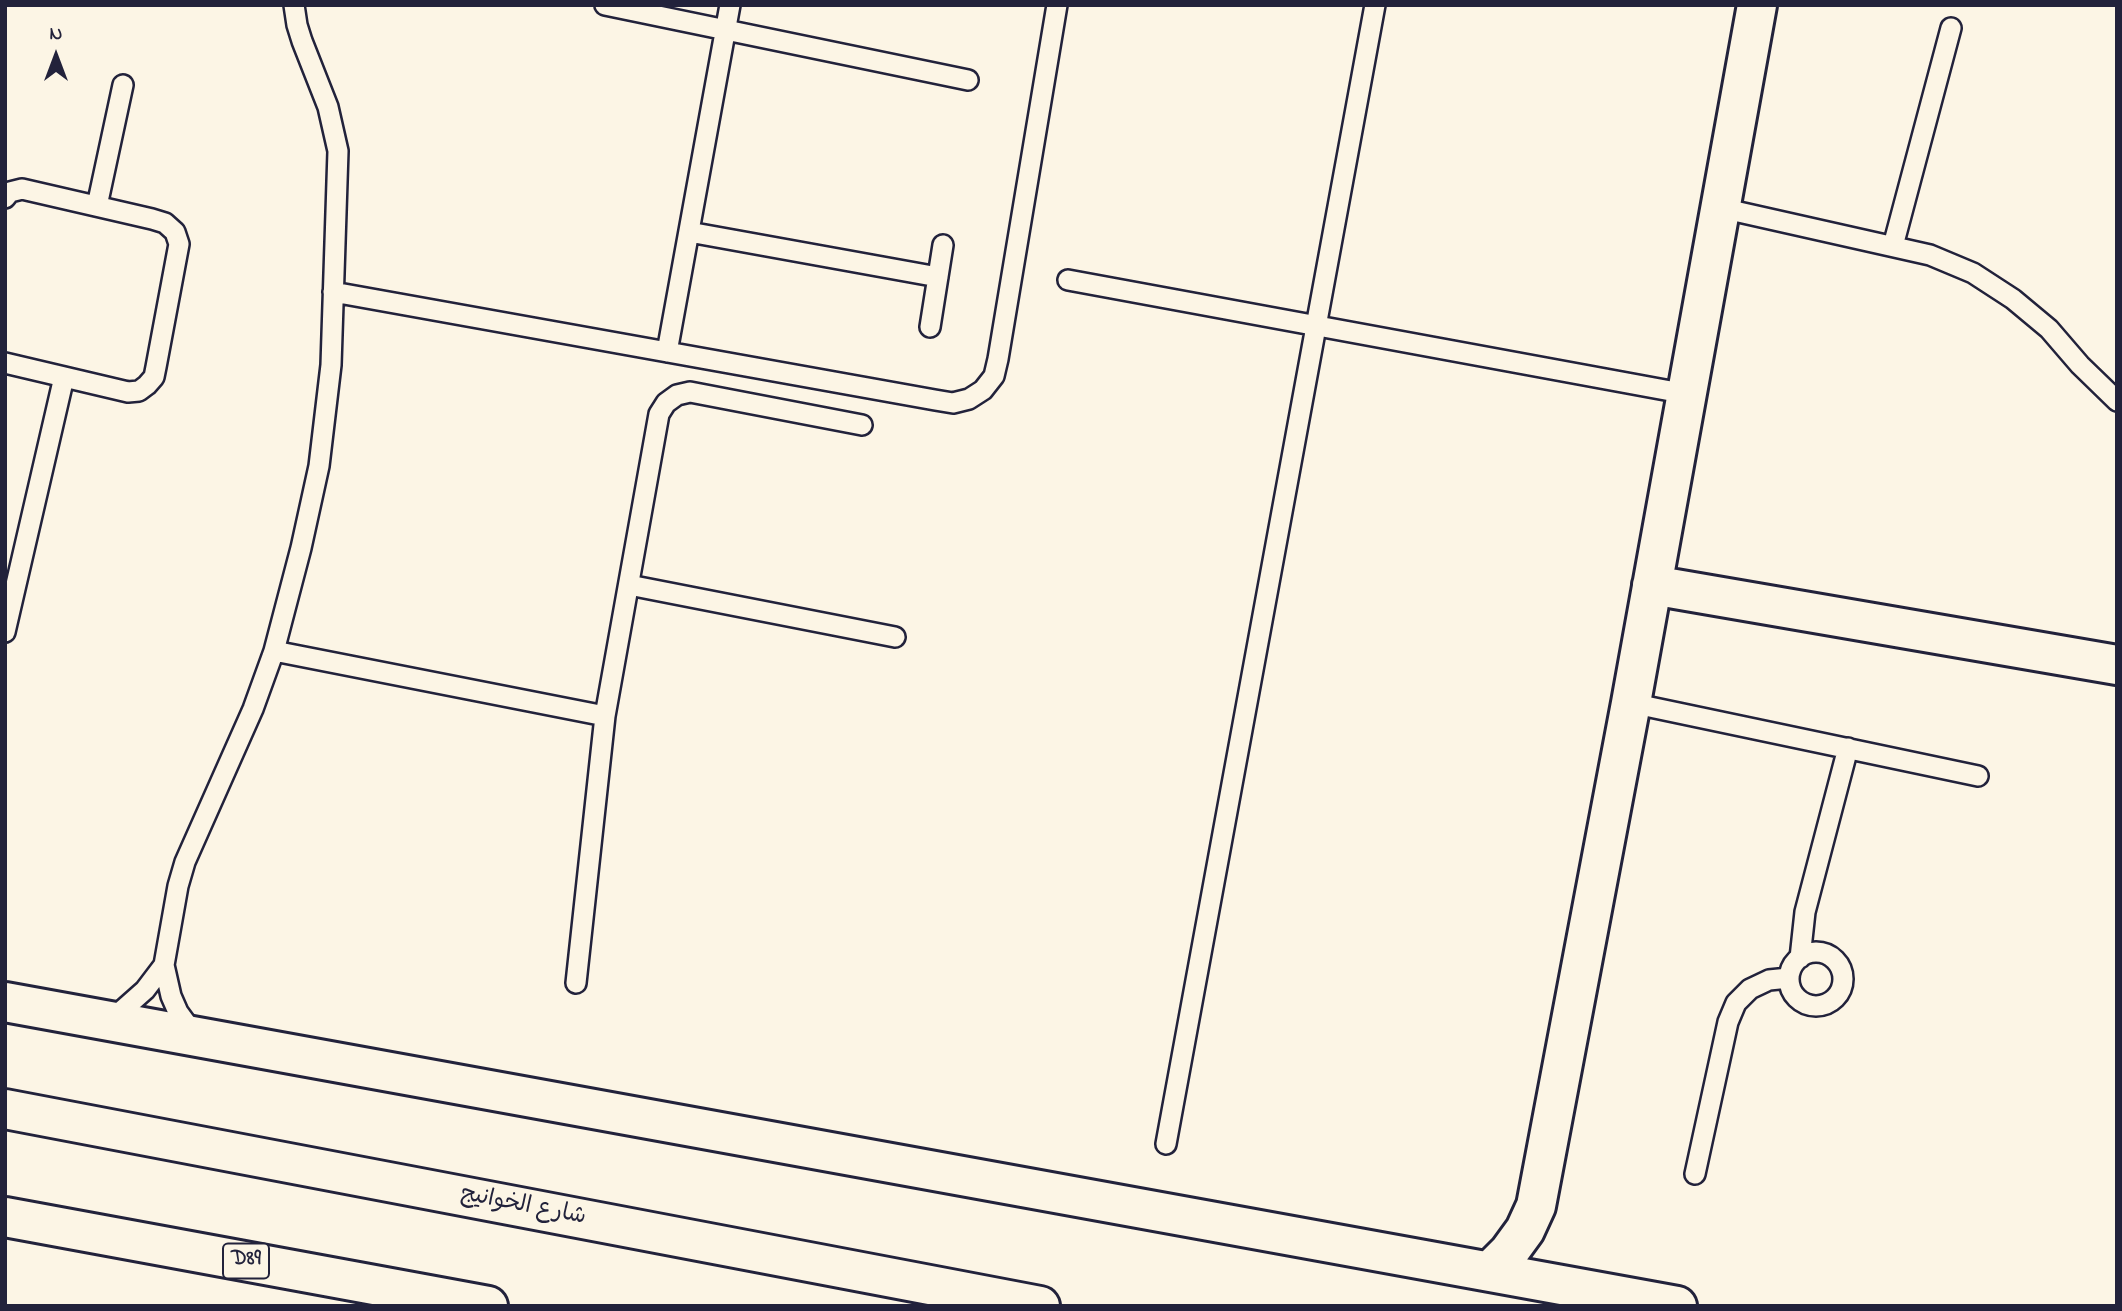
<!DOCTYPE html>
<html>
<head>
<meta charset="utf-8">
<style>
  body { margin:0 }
  #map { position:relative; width:2122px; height:1311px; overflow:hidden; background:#fcf5e5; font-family:"Indie Flower",sans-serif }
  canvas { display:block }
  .frame { position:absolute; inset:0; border:7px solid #22223b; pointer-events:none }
  .north { position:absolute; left:21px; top:21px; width:70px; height:70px; -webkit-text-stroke:5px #fcf5e5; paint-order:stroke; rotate:0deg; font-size:19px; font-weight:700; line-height:28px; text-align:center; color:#22223b }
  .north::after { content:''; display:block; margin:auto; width:24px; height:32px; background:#22223b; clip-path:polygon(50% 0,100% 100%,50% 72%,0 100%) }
</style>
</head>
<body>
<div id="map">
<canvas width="2122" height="1311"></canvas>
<div class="frame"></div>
<div class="north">N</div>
</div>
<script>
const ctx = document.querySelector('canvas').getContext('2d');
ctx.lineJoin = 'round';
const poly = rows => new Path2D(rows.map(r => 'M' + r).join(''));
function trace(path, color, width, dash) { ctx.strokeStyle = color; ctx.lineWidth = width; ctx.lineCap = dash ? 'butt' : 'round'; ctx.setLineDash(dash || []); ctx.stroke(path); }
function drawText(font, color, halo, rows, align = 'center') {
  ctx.font = font + ' "Indie Flower","Playpen Sans Arabic",sans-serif'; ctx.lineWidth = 5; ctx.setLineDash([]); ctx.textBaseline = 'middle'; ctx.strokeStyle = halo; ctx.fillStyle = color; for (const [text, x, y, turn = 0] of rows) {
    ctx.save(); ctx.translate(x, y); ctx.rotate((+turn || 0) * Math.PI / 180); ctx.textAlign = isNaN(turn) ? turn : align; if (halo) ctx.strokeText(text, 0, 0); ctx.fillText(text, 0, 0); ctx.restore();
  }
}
const lane = poly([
  [605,5,968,80],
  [5,198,10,192,22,189,152,219,165,223,175,232,179,244,156,367,154,377,147,385,139,391,128,392,5,363],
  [97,206,123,85],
  [1721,208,1930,255,1973,273,2013,299,2049,329,2080,365,2117,401],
  [689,232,938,277],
  [1893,246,1951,28],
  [1068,280,1687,394],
  [333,292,935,400,953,403,969,399,983,390,994,376,998,359,1057,5],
  [930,327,943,245],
  [667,352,730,5],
  [629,585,895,637],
  [5,632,64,377],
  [274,651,605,716],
  [1631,703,1978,776],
  '1789 979a27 27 0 1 1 54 0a27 27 0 1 1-54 0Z',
  [1800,958,1805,912,1848,748],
  [576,983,605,716,659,414,666,403,677,395,690,392,862,425],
  [110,1021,145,990,164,965],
  [194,1034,178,1012,171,996,164,965,178,886,185,862,253,709,274,651,301,548,319,466,331,365,338,151,328,107,302,41,297,25,294,5],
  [1166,1144,1375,5],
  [1695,1174,1728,1022,1736,1003,1750,989,1769,980,1789,978]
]);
const street = poly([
  [1652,585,2117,665],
  [5,1002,1677,1306],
  [1490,1271,1509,1252,1525,1230,1536,1206,1631,703,1757,5]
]);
const highway = poly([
  [5,1109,1040,1306],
  [5,1217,488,1306]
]);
trace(lane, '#22223b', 24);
trace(street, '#22223b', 44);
trace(highway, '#22223b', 44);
trace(lane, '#fcf5e5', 19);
trace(street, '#fcf5e5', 38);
trace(highway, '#fcf5e5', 38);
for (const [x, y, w] of [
  [246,1261,46]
]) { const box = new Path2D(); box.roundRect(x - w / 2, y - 17.5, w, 35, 5); ctx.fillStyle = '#fcf5e5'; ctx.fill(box); trace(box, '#22223b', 2); }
drawText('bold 21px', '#22223b', null, [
  ["D89",246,1261]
]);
drawText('23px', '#22223b', '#fcf5e5', [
  ["شارع الخوانيج",523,1207,11]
]);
</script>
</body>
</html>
